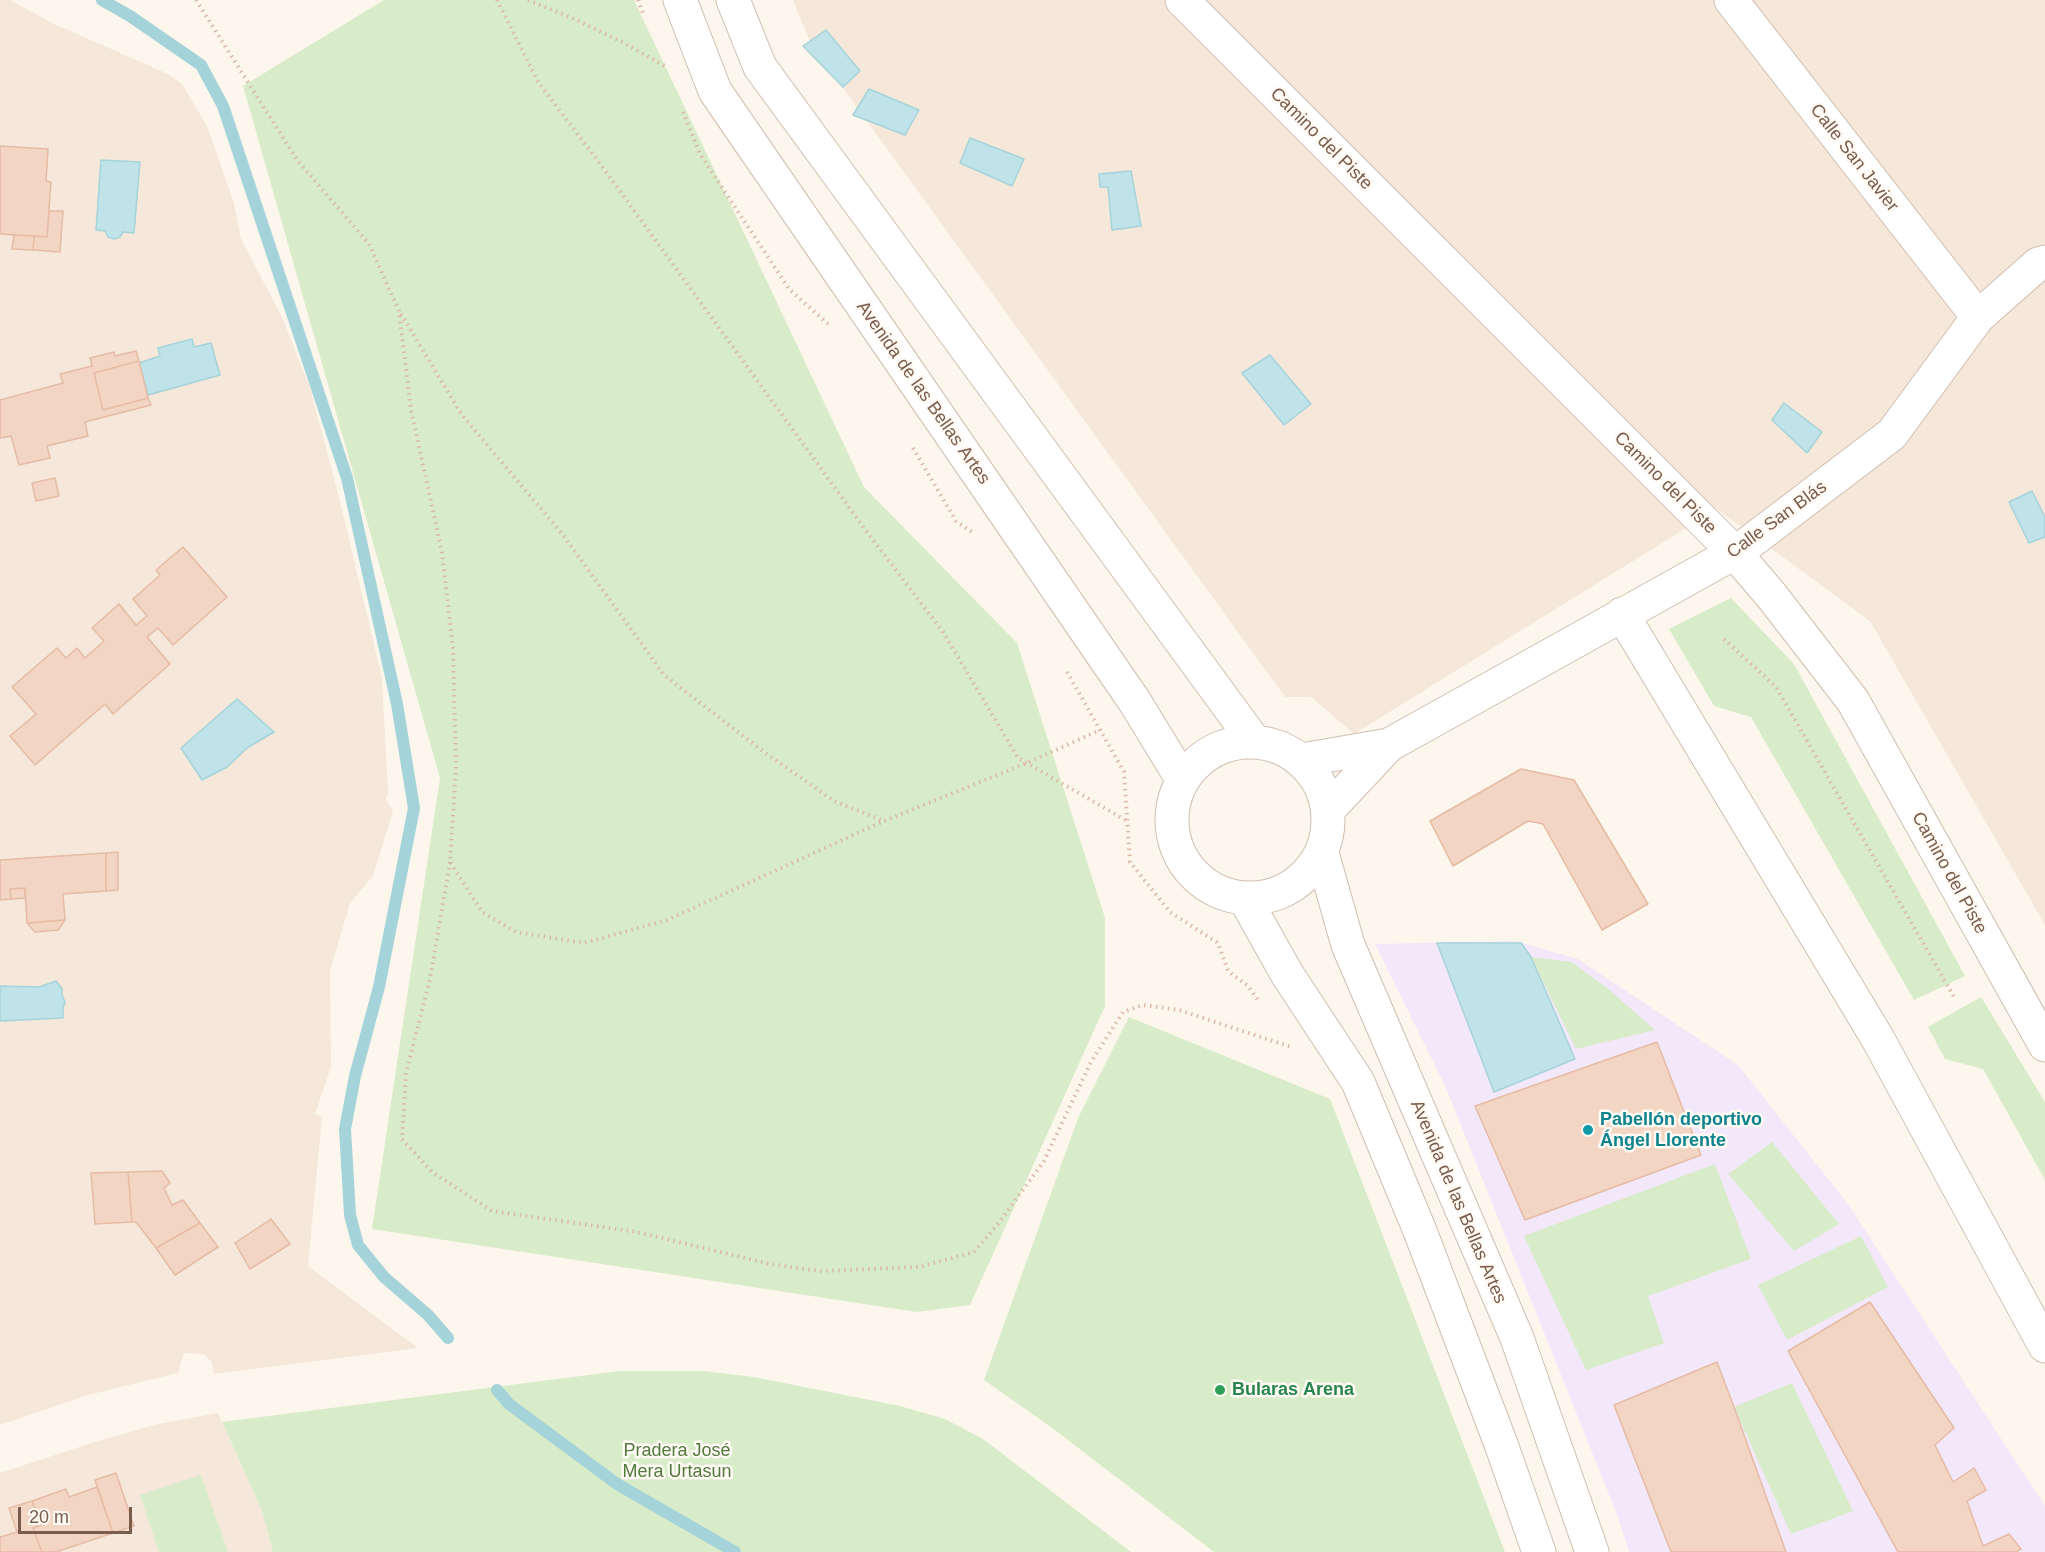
<!DOCTYPE html>
<html>
<head>
<meta charset="utf-8">
<style>
  body { margin:0 }
  #map { position:relative; width:2045px; height:1552px; overflow:hidden; background:#fdf6ec; font-family:Helvetica,sans-serif }
  canvas { display:block }
  .scale { position:absolute; left:18px; top:1507px; width:114px; height:27px; box-sizing:border-box; border:3px solid #7a5c4d; border-top:0; padding-left:8px; font-size:18px; line-height:21px; white-space:nowrap; color:#7a5c4d; -webkit-text-stroke:4px #fffaf3; paint-order:stroke }
</style>
</head>
<body>
<div id="map">
<canvas width="2045" height="1552"></canvas>
<div class="scale">20 m</div>
</div>
<script>
const ctx = document.querySelector('canvas').getContext('2d');
ctx.lineJoin = 'round';
function fillPath(path, color) { ctx.fillStyle = color; ctx.fill(path, 'evenodd'); }
const poly = rows => new Path2D(rows.map(r => 'M' + r).join(''));
function trace(path, color, width, dash) { ctx.strokeStyle = color; ctx.lineWidth = width; ctx.lineCap = dash ? 'butt' : 'round'; ctx.setLineDash(dash || []); ctx.stroke(path); }
function drawText(font, color, halo, rows, align = 'center') {
  ctx.font = font + ' Helvetica,sans-serif'; ctx.lineWidth = 5; ctx.setLineDash([]); ctx.textBaseline = 'middle'; ctx.strokeStyle = halo; ctx.fillStyle = color; for (const [text, x, y, turn = 0] of rows) {
    ctx.save(); ctx.translate(x, y); ctx.rotate((+turn || 0) * Math.PI / 180); ctx.textAlign = isNaN(turn) ? turn : align; if (halo) ctx.strokeText(text, 0, 0); ctx.fillText(text, 0, 0); ctx.restore();
  }
}
fillPath(poly([
  [0,0,10,0,52,23,168,74,182,84,207,126,234,203,241,239,282,317,310,388,339,497,382,678,388,792,386,800,393,811,373,876,350,903,330,971,331,1067,315,1114,322,1117,308,1266,418,1348,214,1374,212,1363,204,1354,184,1353,178,1373,88,1395,0,1425],
  [793,0,2045,0,2045,925,1870,621,1717,509,1354,734,1311,697,1285,697,811,44],
  [218,1413,262,1511,273,1552,0,1552,0,1473,98,1441,157,1424]
]), '#f5e8da');
fillPath(poly([
  [1515,941,1578,959,1738,1065,1848,1204,2045,1506,2045,1552,1629,1552,1618,1517,1446,1088,1375,944]
]), '#f3e8fa');
fillPath(poly([
  [384,0,634,0,864,487,1017,643,1105,918,1105,1006,970,1305,917,1312,372,1229,440,778,243,86],
  [1731,598,1794,664,1965,976,1914,1000,1751,717,1714,706,1669,629],
  [1531,957,1572,962,1607,988,1655,1030,1576,1049],
  [1981,997,2045,1102,2045,1180,1983,1069,1945,1059,1928,1027],
  [1129,1017,1330,1099,1505,1552,1214,1552,1051,1427,984,1380,1078,1118],
  [1772,1142,1839,1224,1794,1251,1728,1174],
  [1715,1164,1751,1259,1648,1296,1664,1343,1586,1370,1524,1236],
  [1861,1236,1888,1287,1787,1340,1758,1285],
  [620,1371,703,1371,754,1377,900,1406,945,1419,983,1439,1131,1552,273,1552,262,1511,222,1422],
  [1792,1383,1853,1511,1791,1534,1734,1407],
  [201,1475,228,1552,159,1552,140,1495]
]), '#d8ecc9');
const water = poly([
  [826,30,860,71,843,87,803,46,826,30],
  [869,89,919,110,905,135,853,115,869,89],
  [970,138,1024,159,1012,186,960,163,970,138],
  [101,160,140,162,134,233,123,232,120,237,114,239,108,237,105,231,96,230,101,160],
  [1131,171,1141,226,1112,230,1108,187,1100,187,1099,174,1131,171],
  [192,339,194,347,211,343,220,375,148,395,139,363,160,356,158,348,192,339],
  [1270,355,1311,404,1284,425,1242,373,1270,355],
  [1784,403,1822,432,1807,453,1772,420,1784,403],
  [2032,491,2045,517,2045,537,2029,543,2009,502,2032,491],
  [237,699,274,732,247,748,227,767,202,780,181,748,237,699],
  [1437,943,1521,943,1531,957,1575,1059,1494,1092,1437,943],
  [56,981,62,989,62,995,65,1002,63,1008,63,1018,0,1021,0,986,39,987,56,981]
]);
fillPath(water, '#bfe3e8');
trace(water, '#a5d3da', 1.5);
trace(poly([
  [102,0,130,16,201,65,223,106,347,478,397,704,414,808,379,987,355,1076,345,1129,350,1215,358,1245,384,1277,428,1315,448,1338],
  [497,1390,509,1404,617,1484,735,1552]
]), '#a5d3da', 12);
const building = poly([
  [0,146,48,149,46,181,51,182,47,237,0,234,0,146],
  [49,211,63,211,60,252,33,250,34,236,47,237,49,211],
  [14,235,34,236,33,250,12,249,14,235],
  [136,351,139,361,94,373,103,410,148,398,151,405,85,422,88,436,47,446,50,458,19,465,11,436,0,438,0,400,63,383,60,374,92,366,90,358,114,352,115,356,136,351],
  [139,361,148,398,103,410,94,373,139,361],
  [55,478,59,496,36,501,32,483,55,478],
  [183,547,227,597,173,645,158,628,147,637,170,664,113,714,105,704,35,765,10,736,36,714,12,687,57,648,66,658,77,648,85,658,104,641,92,628,119,604,136,625,147,616,133,599,160,575,156,570,183,547],
  [1521,769,1574,780,1648,904,1602,930,1543,824,1528,821,1453,866,1430,821,1521,769],
  [118,852,118,890,106,891,106,853,118,852],
  [106,853,106,891,63,894,65,920,27,923,25,888,10,889,11,899,0,900,0,860,106,853],
  [25,888,25,898,11,899,10,889,25,888],
  [65,920,58,930,35,932,27,923,65,920],
  [1657,1042,1701,1155,1525,1220,1475,1106,1657,1042],
  [162,1171,170,1183,164,1188,172,1205,183,1200,200,1223,156,1248,136,1222,132,1222,128,1172,162,1171],
  [128,1172,132,1222,95,1224,91,1173,128,1172],
  [271,1219,290,1244,250,1269,235,1243,271,1219],
  [200,1223,218,1247,175,1275,156,1248,200,1223],
  [1870,1302,1954,1428,1935,1445,1953,1482,1974,1468,1986,1490,1967,1501,1983,1546,2009,1534,2021,1549,2016,1552,1898,1552,1788,1351,1870,1302],
  [1717,1362,1734,1407,1786,1552,1671,1552,1614,1405,1717,1362],
  [116,1473,134,1526,113,1533,95,1480,116,1473],
  [97,1487,113,1533,56,1552,42,1552,33,1528,41,1525,32,1501,66,1489,69,1497,97,1487],
  [32,1501,41,1525,33,1528,42,1552,0,1552,0,1537,17,1532,9,1508,32,1501]
]);
fillPath(building, '#f3d5c3');
trace(building, '#e6bba3', 1.5);
const minor = poly([
  [1182,0,1735,553,1771,595,1853,701,2045,1045],
  [1731,0,1978,317],
  [1622,614,1878,1039,2045,1346],
  [1302,760,1389,745],
  [1329,809,1389,745,1741,549,1892,434,1978,317,2038,264,2045,262]
]);
const tertiary = poly([
  [680,0,715,91,1135,702,1182,779],
  [733,0,760,67,1254,741],
  '1172 820a78 78 0 1 1 156 0a78 78 0 1 1-156 0Z',
  [1322,853,1348,945,1517,1338,1592,1552],
  [1245,899,1287,974,1358,1082,1420,1231,1501,1444,1539,1552]
]);
trace(minor, '#d1beb0', 35);
trace(tertiary, '#d1beb0', 35);
trace(poly([
  [196,0,297,160,369,244,399,311,411,410,442,552,453,649,456,770,450,862,482,912,516,932,584,943,667,920,884,821,1027,763,1100,730],
  [497,0,538,82,601,165,864,528,943,632,1018,758,1127,821],
  [528,0,572,18,622,42,665,66],
  [638,0,644,16],
  [683,112,700,154,789,289,828,324],
  [401,314,462,415,563,535,664,675,764,752,834,801,884,821],
  [913,448,956,521,972,532],
  [1724,639,1776,687,1954,997],
  [1067,672,1124,772,1130,862,1170,912,1218,943,1228,971,1248,986,1258,1000],
  [450,862,430,979,406,1073,402,1139,432,1172,492,1211,637,1232,770,1264,819,1271,919,1267,974,1252,998,1224,1044,1161,1091,1062,1123,1012,1143,1005,1179,1010,1291,1047]
]), '#d9b8a5', 4, [1.5, 4.5]);
trace(minor, '#fff', 33);
trace(tertiary, '#fff', 33);
for (const [x, y, r, color] of [
  [1588,1130,6,"#0f9aa8"],
  [1220,1390,6,"#2e9e5b"]
]) { const dot = new Path2D(); dot.arc(x, y, r, 0, 2 * Math.PI); ctx.fillStyle = color; ctx.fill(dot); trace(dot, '#fffaf3', 2); }
drawText('18px', '#7a5c4d', '#fffaf3', [
  ["Camino del Piste",1321,139,45],
  ["Calle San Javier",1854,158,52],
  ["Avenida de las Bellas Artes",923,393,55],
  ["Camino del Piste",1665,483,45],
  ["Calle San Blás",1777,520,-36],
  ["Camino del Piste",1949,873,61],
  ["Avenida de las Bellas Artes",1458,1202,67]
]);
drawText('bold 18px', '#0d838f', '#fffaf3', [
  ["Pabellón deportivo",1600,1120],
  ["Ángel Llorente",1600,1141]
], 'left');
drawText('bold 18px', '#27864d', '#fffaf3', [
  ["Bularas Arena",1232,1390]
], 'left');
drawText('18px', '#537a41', '#fffaf3', [
  ["Pradera José",677,1451],
  ["Mera Urtasun",677,1472]
]);
</script>
</body>
</html>
